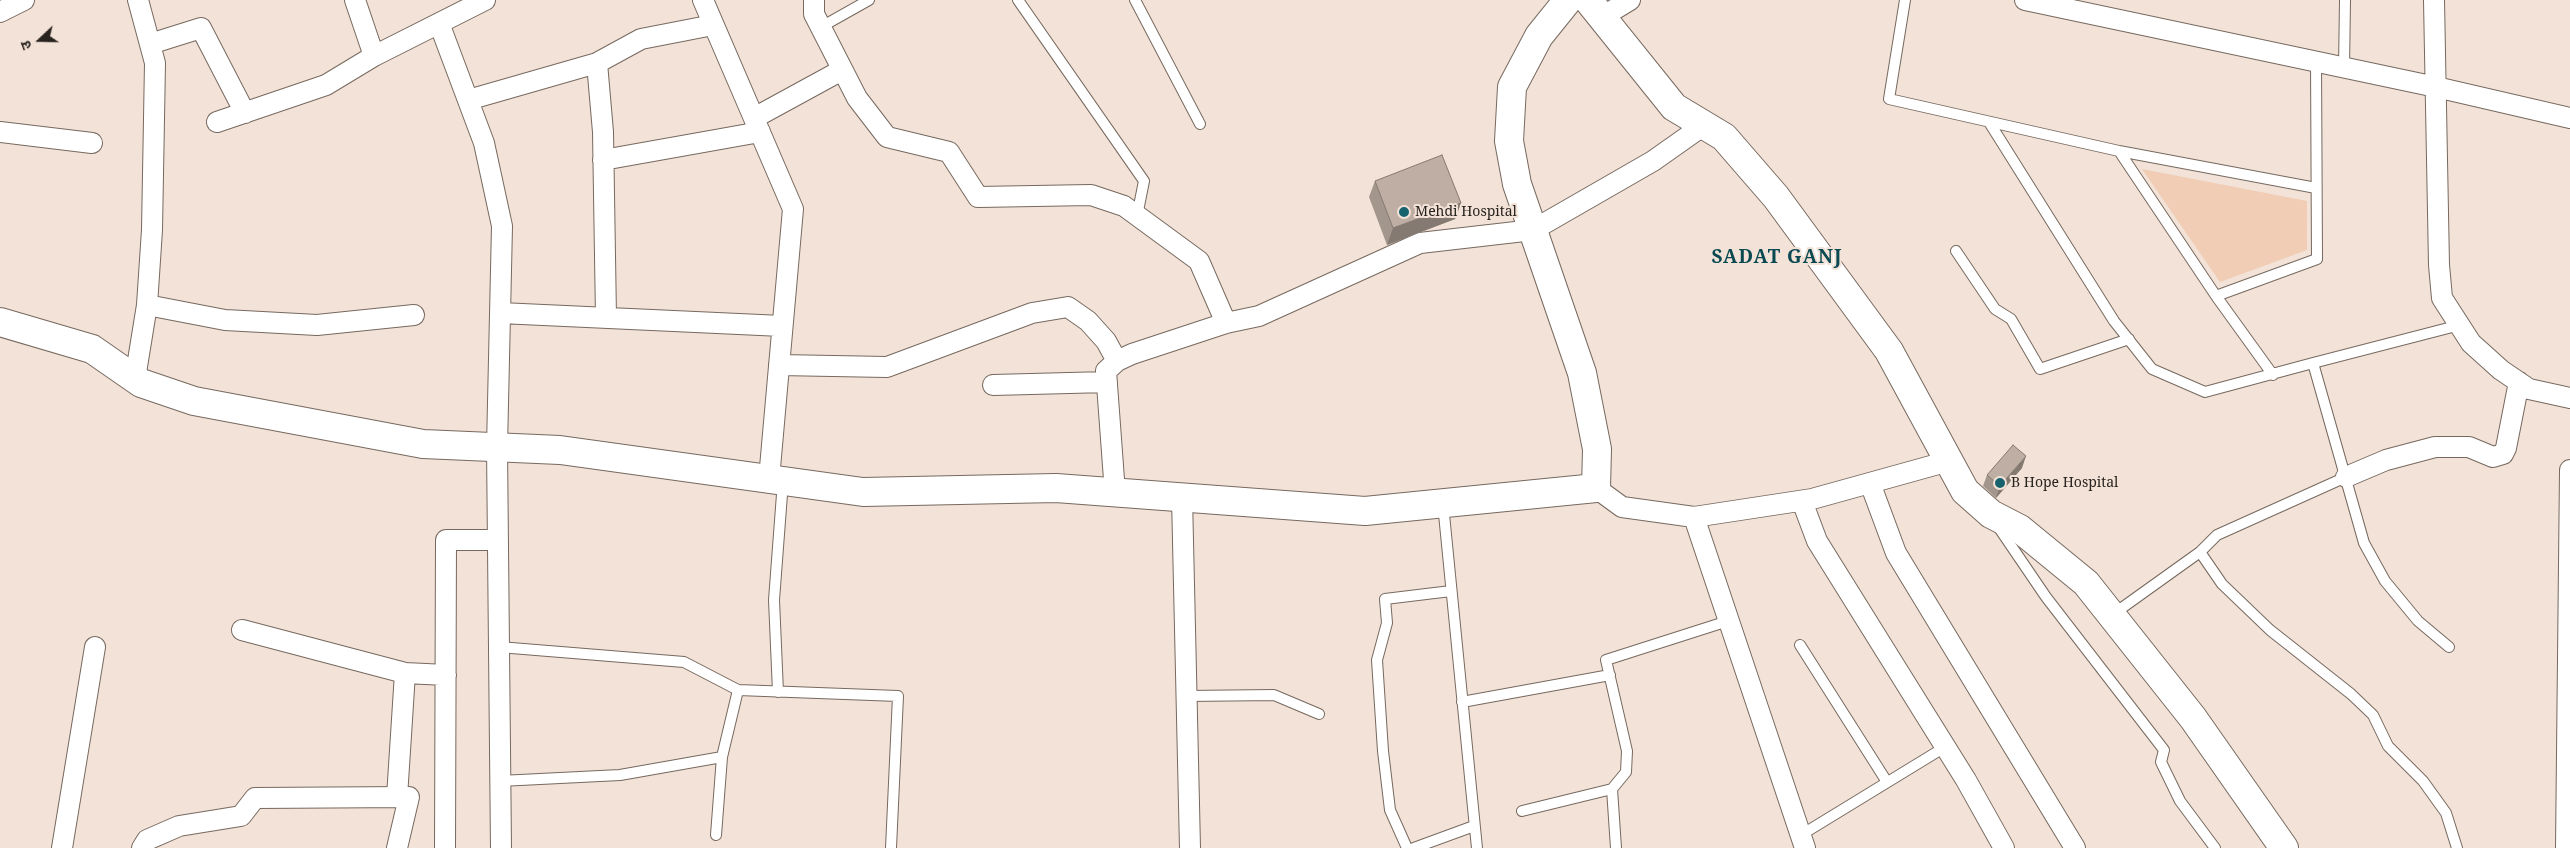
<!DOCTYPE html>
<html>
<head>
<meta charset="utf-8">
<style>
  body { margin:0 }
  #map { position:relative; width:2570px; height:848px; overflow:hidden; background:#f2e2d7; font-family:"Noto Serif","Noto Sans Devanagari",serif }
  canvas { display:block }
  .north { position:absolute; left:15px; top:15px; width:50px; height:50px; -webkit-text-stroke:4px #f2e2d7; paint-order:stroke; rotate:249deg; font-size:14px; font-weight:700; line-height:20px; text-align:center; color:#28231e }
  .north::after { content:''; display:block; margin:auto; width:18px; height:22px; background:#28231e; clip-path:polygon(50% 0,100% 100%,50% 72%,0 100%) }
</style>
</head>
<body>
<div id="map">
<canvas width="2570" height="848"></canvas>
<div class="north">उ</div>
</div>
<script>
const ctx = document.querySelector('canvas').getContext('2d');
ctx.lineJoin = 'round';
function fillPath(path, color) { ctx.fillStyle = color; ctx.fill(path, 'evenodd'); }
const poly = rows => new Path2D(rows.map(r => 'M' + r).join(''));
function trace(path, color, width, dash) { ctx.strokeStyle = color; ctx.lineWidth = width; ctx.lineCap = dash ? 'butt' : 'round'; ctx.setLineDash(dash || []); ctx.stroke(path); }
function drawText(font, color, halo, rows, align = 'center') {
  ctx.font = font + ' "Noto Serif",serif'; ctx.lineWidth = 4; ctx.setLineDash([]); ctx.textBaseline = 'middle'; ctx.strokeStyle = halo; ctx.fillStyle = color; for (const [text, x, y, turn = 0] of rows) {
    ctx.save(); ctx.translate(x, y); ctx.rotate((+turn || 0) * Math.PI / 180); ctx.textAlign = isNaN(turn) ? turn : align; if (halo) ctx.strokeText(text, 0, 0); ctx.fillText(text, 0, 0); ctx.restore();
  }
}
fillPath(poly([
  [2142,169,2307,201,2307,250,2220,282]
]), '#f0cdb4');
const lane = poly([
  [1018,0,1144,181,1137,216],
  [1135,0,1200,124],
  [1905,0,1889,99,2119,151,2316,188],
  [821,27,869,0],
  [2344,68,2345,0],
  [1989,122,2114,321,2152,369,2205,392,2313,363,2364,543,2385,581,2418,621,2449,647],
  [2119,151,2216,296,2273,375],
  [1956,251,1995,309,2011,319,2040,369,2129,339],
  [2216,296,2317,259,2316,61],
  [2313,363,2460,325],
  [1443,504,1477,848],
  [1997,525,2046,597,2164,750,2161,762,2180,801,2215,848],
  [2200,552,2222,584,2270,630,2351,694,2373,715,2388,746,2423,781,2446,813,2457,848],
  [2112,615,2200,552,2217,535,2346,477],
  [1800,645,1887,782],
  [499,647,684,662,738,690,898,696,891,848],
  [778,692,774,600,783,481],
  [1187,696,1274,695,1319,714],
  [1462,702,1610,675],
  [500,781,620,775,722,757],
  [1522,811,1612,789],
  [716,835,722,757,738,690],
  [1801,835,1945,747],
  [1407,848,1390,810,1383,751,1377,660,1387,623,1385,599,1451,591],
  [1414,848,1474,826],
  [1616,848,1612,789,1626,772,1627,751,1606,660,1728,621]
]);
const street = poly([
  [355,0,374,56],
  [703,0,793,209,769,479],
  [814,0,814,14,857,98,887,137,949,152,978,197,1091,195,1124,206,1199,261,1226,323],
  [2025,0,2436,87,2570,118],
  [2434,0,2439,265,2442,298,2471,343,2501,370,2529,389,2570,398],
  [0,12,24,0],
  [1602,17,1630,0],
  [439,23,484,143,502,226,497,447,501,848],
  [150,44,201,28,245,113],
  [597,63,603,132,606,318],
  [468,100,597,63,641,39,713,25],
  [754,118,842,70],
  [217,122,326,85,374,56,485,0],
  [0,132,92,143],
  [603,160,760,132],
  [147,305,225,320,317,325,414,315],
  [500,313,782,326],
  [779,365,887,367,1032,313,1068,307,1088,321,1106,341,1117,361],
  [135,379,147,305,152,230,155,63,138,0],
  [993,385,1107,382],
  [2346,477,2386,460,2435,447,2469,447,2493,457,2503,454,2506,448,2519,382],
  [1870,483,1896,553,2075,848],
  [1596,488,1622,507,1694,517,1812,499,1949,461],
  [1115,493,1106,371,1117,361,1132,354,1226,323,1259,316,1420,243,1533,230,1653,161,1704,125],
  [1182,497,1190,848],
  [1802,501,1817,541,1966,780,2004,848],
  [1694,517,1805,848],
  [242,630,405,673,446,675],
  [397,797,405,673],
  [62,848,95,647],
  [142,848,147,840,179,826,241,816,255,798,409,797,397,848],
  [445,848,446,540,498,540],
  [2566,848,2570,470]
]);
const secondary = poly([
  [1588,0,1674,107,1724,137,1776,197,1889,351,1965,491,1991,514,2020,529,2086,583,2193,718,2284,848],
  [0,322,92,349,141,383,194,401,423,444,560,450,863,492,1056,488,1365,511,1596,488,1597,449,1582,373,1517,184,1509,141,1512,87,1539,36,1568,0]
]);
trace(lane, '#77695f', 12);
trace(street, '#77695f', 22);
trace(secondary, '#77695f', 30);
trace(lane, '#fff', 10);
trace(street, '#fff', 20);
trace(secondary, '#fff', 28);
fillPath(poly([
  [1375,181,1461,203,1455,219,1387,245,1369,197],
  [2022,468,1996,498,1983,486,1987,475]
]), '#a3968c');
fillPath(poly([
  [1461,203,1455,219,1387,245,1393,228],
  [2026,456,2022,468,1996,498,2000,486]
]), '#857a72');
const building = poly([
  [1442,155,1461,203,1393,228,1375,181,1442,155],
  [2013,445,2026,456,2000,486,1987,475,2013,445]
]);
fillPath(building, '#beaea3');
trace(building, '#857a72', 1);
for (const [x, y, r, color] of [
  [1404,212,6,"#16636d"],
  [2000,483,6,"#16636d"]
]) { const dot = new Path2D(); dot.arc(x, y, r, 0, 2 * Math.PI); ctx.fillStyle = color; ctx.fill(dot); trace(dot, '#f2e2d7', 2); }
drawText('14px', '#28231e', '#f2e2d7', [
  ["Mehdi Hospital",1415,212],
  ["B Hope Hospital",2011,483]
], 'left');
ctx.letterSpacing = '1px';
drawText('bold 19px', '#0a4951', '#f2e2d7', [
  ["SADAT GANJ",1777,258]
]);
ctx.letterSpacing = '0px';
</script>
</body>
</html>
